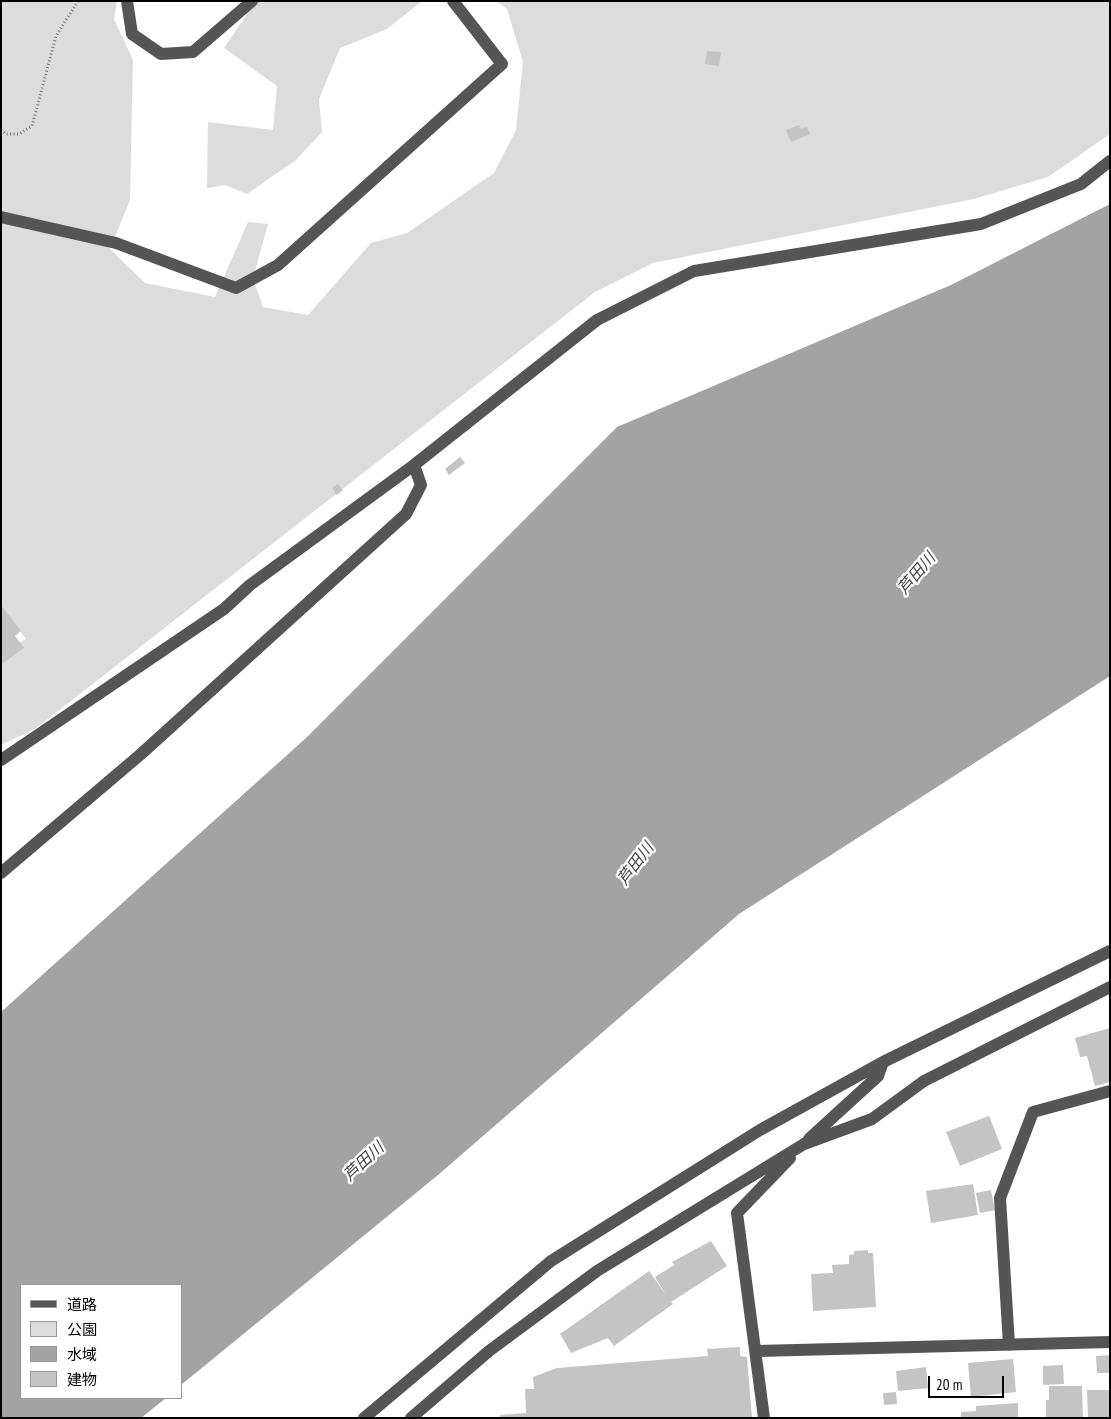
<!DOCTYPE html>
<html>
<head>
<meta charset="utf-8">
<style>
  body { margin:0 }
  #map { position:relative; width:1111px; height:1419px; overflow:hidden; background:#fff; font-family:"PT Sans Narrow","Noto Sans JP",sans-serif }
  canvas { display:block }
  .frame { position:absolute; inset:0; border:2px solid #000; pointer-events:none }
  .legend { position:absolute; left:20px; top:1284px; width:162px; height:115px; box-sizing:border-box; background:#fff; border:1px solid #999; margin:0; padding:6px 9px; list-style:none; font-size:15px; color:#000 }
  .legend li { display:flex; align-items:center; gap:10px; height:25px }
  .legend b { width:25px; border:1px solid #999 }
  .scale { position:absolute; left:928px; top:1376px; width:76px; height:22px; box-sizing:border-box; border:2px solid #000; border-top:0; padding-left:6px; font-size:15px; line-height:18px; white-space:nowrap; color:#000; -webkit-text-stroke:4px #fff; paint-order:stroke }
</style>
</head>
<body>
<div id="map">
<canvas width="1111" height="1419"></canvas>
<div class="frame"></div>
<ul class="legend">
<li><b style="height:6px;background:#555"></b>道路</li>
<li><b style="height:14px;background:#dcdcdc"></b>公園</li>
<li><b style="height:14px;background:#a3a3a3"></b>水域</li>
<li><b style="height:14px;background:#c4c4c4"></b>建物</li>
</ul>
<div class="scale">20 m</div>
</div>
<script>
const ctx = document.querySelector('canvas').getContext('2d');
ctx.lineJoin = 'round';
function fillPath(path, color) { ctx.fillStyle = color; ctx.fill(path, 'evenodd'); }
const poly = rows => new Path2D(rows.map(r => 'M' + r).join(''));
function trace(path, color, width, dash) { ctx.strokeStyle = color; ctx.lineWidth = width; ctx.lineCap = dash ? 'butt' : 'round'; ctx.setLineDash(dash || []); ctx.stroke(path); }
function drawText(font, color, halo, rows, align = 'center') {
  ctx.font = font + ' "PT Sans Narrow","Noto Sans JP",sans-serif'; ctx.lineWidth = 4.5; ctx.setLineDash([]); ctx.textBaseline = 'middle'; ctx.strokeStyle = halo; ctx.fillStyle = color; for (const [text, x, y, turn = 0] of rows) {
    ctx.save(); ctx.translate(x, y); ctx.rotate((+turn || 0) * Math.PI / 180); ctx.textAlign = isNaN(turn) ? turn : align; if (halo) ctx.strokeText(text, 0, 0); ctx.fillText(text, 0, 0); ctx.restore();
  }
}
fillPath(poly([
  [1,1,117,1,114,19,133,60,130,200,110,249,145,283,215,297,248,222,268,224,253,278,263,307,308,315,371,243,407,233,494,173,516,130,523,62,507,9,496,1,1110,1,1110,134,1048,177,974,199,653,263,595,292,35,729,1,745,1,652,26,639,1,605],
  [256,1,422,1,387,29,340,48,319,99,322,132,296,160,247,194,225,185,207,188,208,122,273,130,277,86,224,48]
]), '#dcdcdc');
fillPath(poly([
  [1110,204,1110,676,739,914,438,1175,181,1385,181,1285,21,1285,21,1398,166,1398,141,1418,1,1418,1,1012,306,738,617,427,951,285]
]), '#a3a3a3');
fillPath(poly([
  [707,51,721,52,719,66,705,64],
  [799,125,801,129,807,127,810,134,791,142,786,130],
  [460,457,465,463,449,475,445,469],
  [338,484,343,490,337,495,332,488],
  [1,605,21,631,15,636,24,648,3,663,1,660],
  [1110,1028,1110,1082,1095,1086,1087,1056,1080,1057,1075,1038],
  [989,1116,1002,1149,960,1166,946,1132],
  [973,1184,978,1215,931,1223,926,1191],
  [991,1190,995,1210,980,1213,976,1193],
  [711,1241,727,1266,671,1302,673,1304,614,1346,608,1338,571,1353,560,1334,649,1271,666,1295,655,1277,674,1265,672,1262],
  [868,1250,868,1253,873,1253,876,1307,813,1311,811,1274,833,1273,832,1265,849,1264,849,1255,854,1254,854,1251],
  [740,1347,740,1356,747,1357,752,1418,500,1418,500,1415,526,1413,525,1389,534,1389,533,1377,557,1368,708,1356,707,1349],
  [1110,1355,1110,1373,1097,1373,1096,1356],
  [1013,1359,1016,1392,971,1397,968,1363],
  [1063,1365,1064,1384,1043,1385,1043,1366],
  [926,1367,928,1388,898,1391,896,1371],
  [1049,1386,1082,1386,1083,1418,1046,1418,1046,1400,1049,1400],
  [1087,1390,1110,1390,1110,1418,1088,1418],
  [896,1392,897,1404,884,1405,883,1393],
  [1018,1403,1018,1418,961,1418,961,1412,976,1411,976,1406]
]), '#c4c4c4');
trace(poly([
  [1,130,6,134,19,134,32,126,56,36,78,1]
]), '#777', 3, [1, 2.5]);
trace(poly([
  [127,1,132,34,161,54,193,52,252,1],
  [1,217,116,243,236,288,278,265,502,64,453,1],
  [1,760,224,609,250,585,414,465,597,320,694,271,981,224,1081,184,1110,161],
  [1,873,141,754,406,514,421,485,414,465],
  [809,1139,878,1076,883,1062],
  [1009,1345,1000,1198,1033,1112,1110,1091],
  [757,1351,1110,1342],
  [364,1418,551,1261,760,1130,883,1062,1110,951],
  [411,1418,489,1351,597,1271,804,1144,872,1119,924,1081,1110,987],
  [764,1418,737,1213,790,1158]
]), '#555', 12);
drawText('italic 16px', '#444', '#fff', [
  ["芦田川",917,574,-50],
  ["芦田川",636,864,-53],
  ["芦田川",364,1162,-43]
]);
</script>
</body>
</html>
